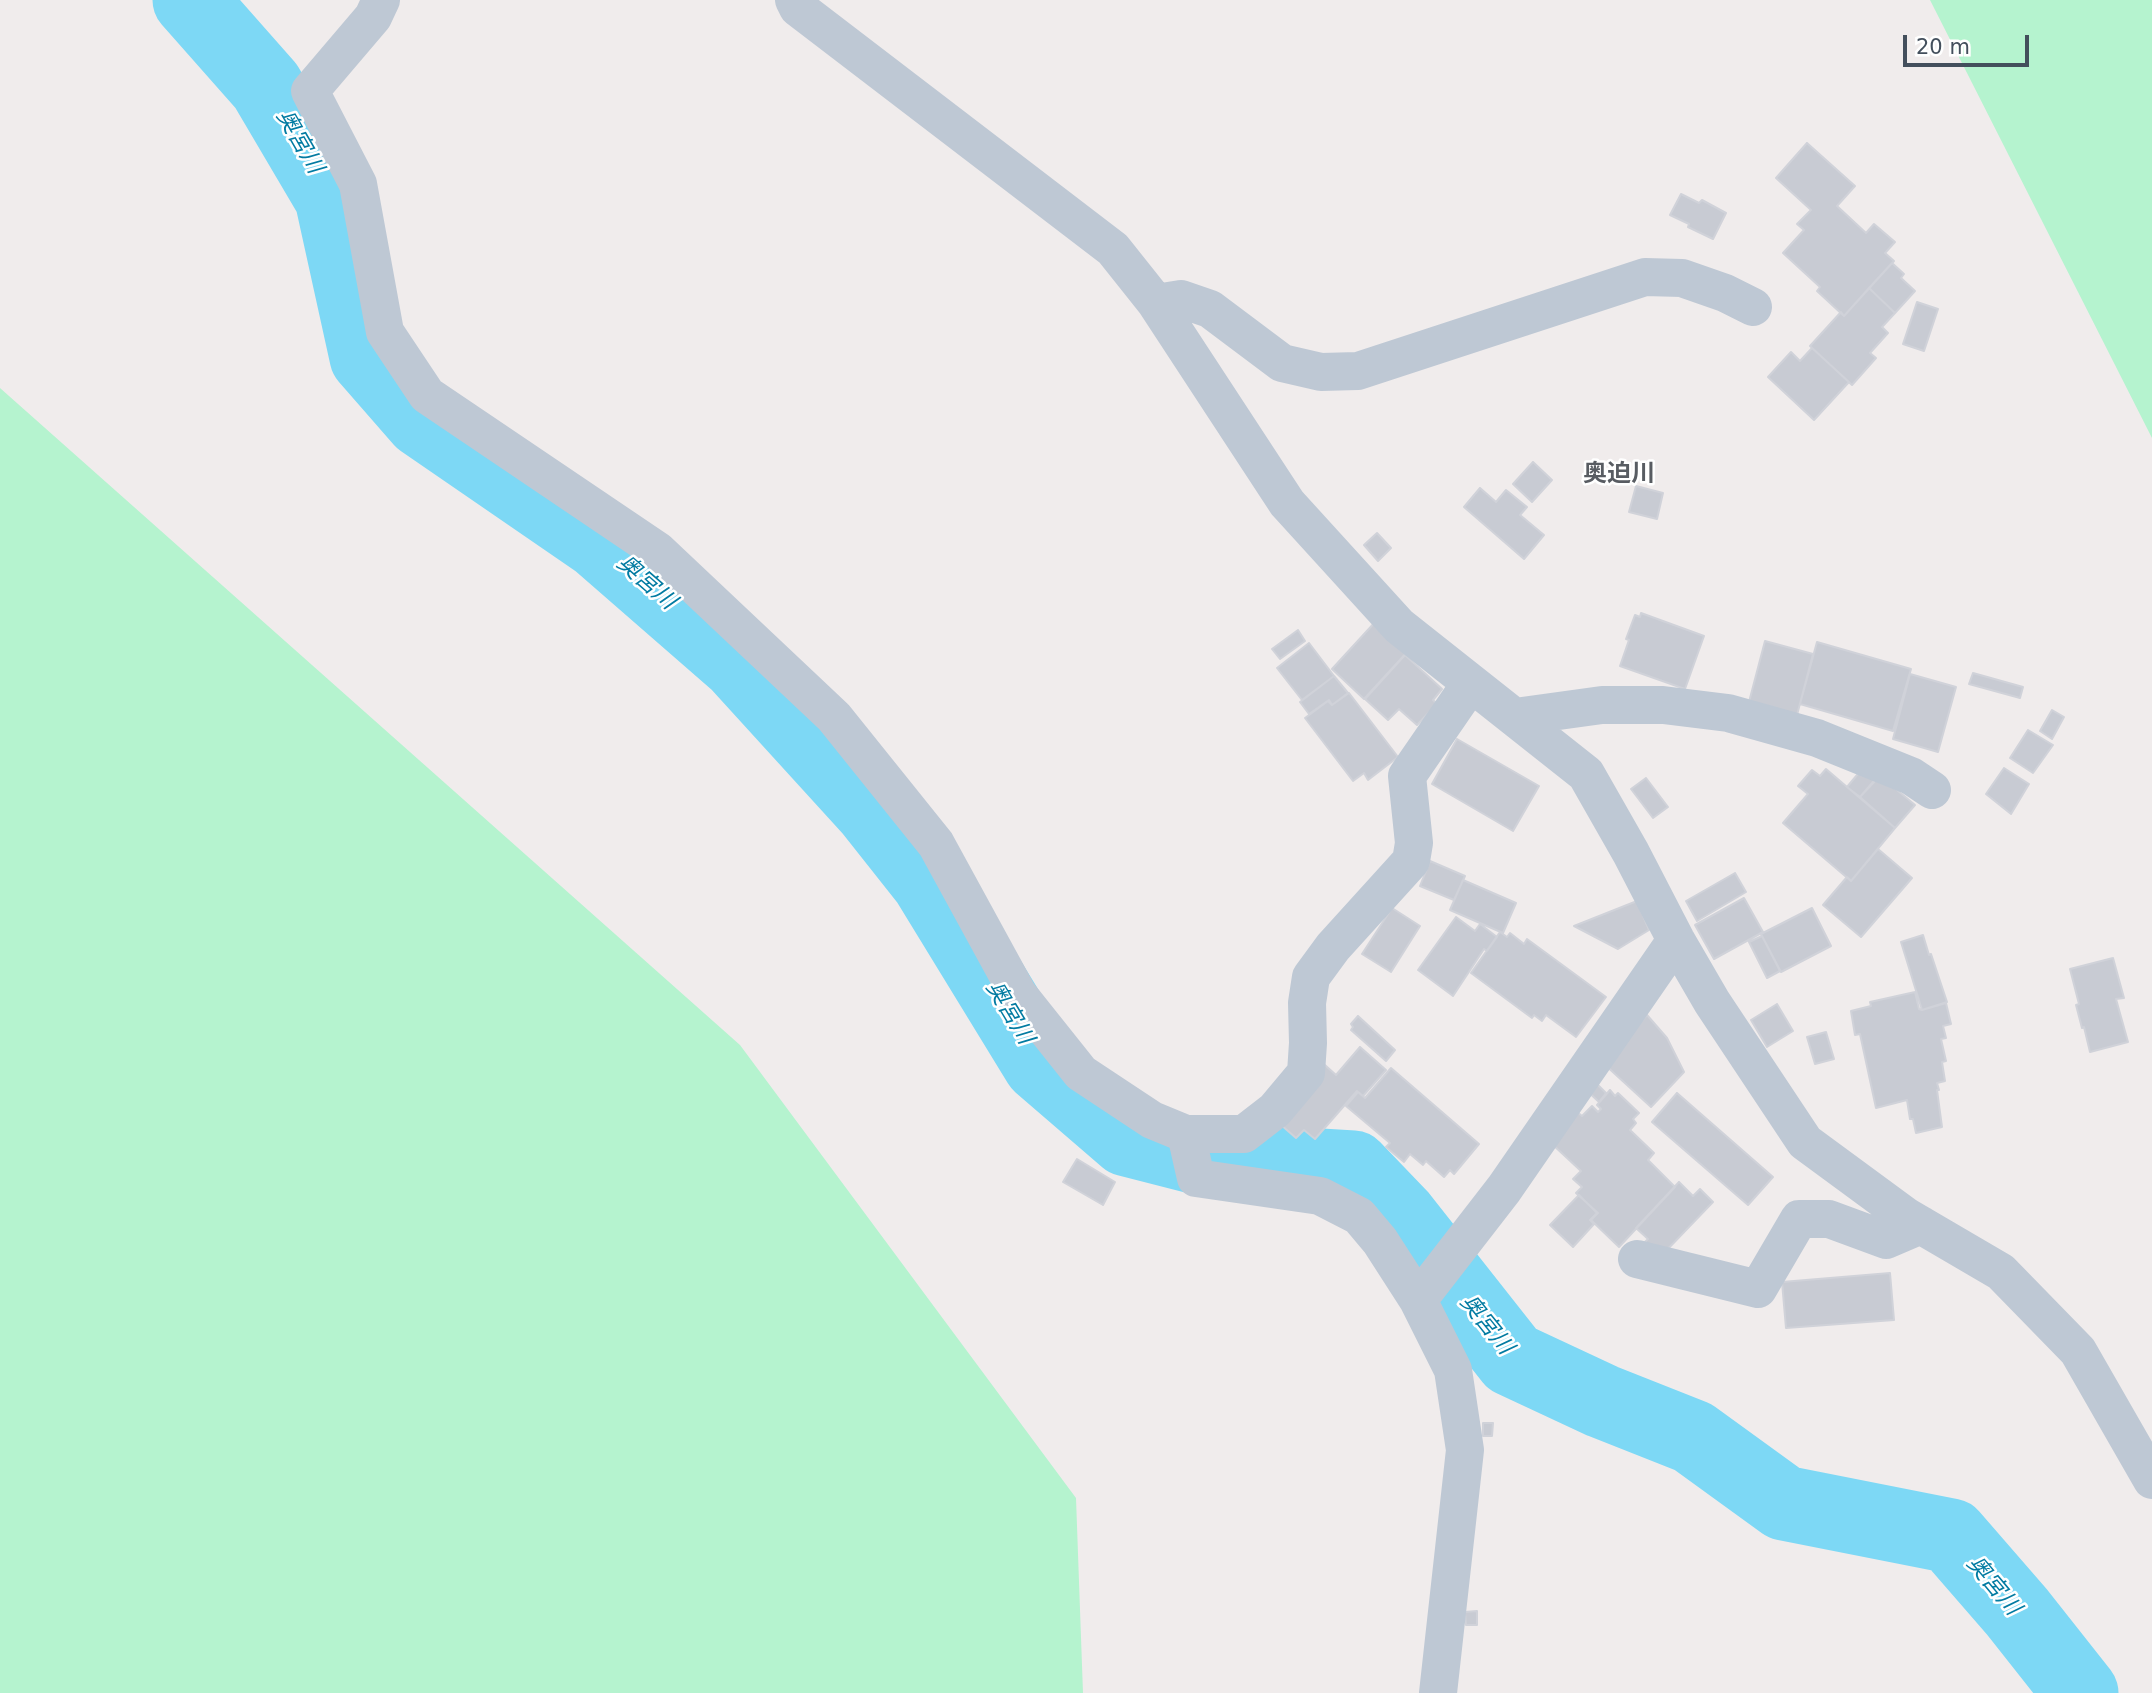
<!DOCTYPE html>
<html>
<head>
<meta charset="utf-8">
<style>
  body { margin:0 }
  #map { position:relative; width:2152px; height:1693px; overflow:hidden; background:#f0ecec; font-family:"DejaVu Sans",sans-serif }
  canvas { display:block }
  .scale { position:absolute; left:1903px; top:35px; width:126px; height:32px; box-sizing:border-box; border:4px solid #434f5c; border-top:0; padding-left:9px; font-size:21px; line-height:24px; white-space:nowrap; color:#434f5c; -webkit-text-stroke:5px #fff; paint-order:stroke }
</style>
</head>
<body>
<div id="map">
<canvas width="2152" height="1693"></canvas>
<div class="scale">20 m</div>
</div>
<script>
const ctx = document.querySelector('canvas').getContext('2d');
ctx.lineJoin = 'round';
function fillPath(path, color) { ctx.fillStyle = color; ctx.fill(path, 'evenodd'); }
const poly = rows => new Path2D(rows.map(r => 'M' + r).join(''));
function trace(path, color, width, dash) { ctx.strokeStyle = color; ctx.lineWidth = width; ctx.lineCap = dash ? 'butt' : 'round'; ctx.setLineDash(dash || []); ctx.stroke(path); }
function drawText(font, color, halo, rows, align = 'center') {
  ctx.font = font + ' "DejaVu Sans","Noto Sans JP",sans-serif'; ctx.lineWidth = 5; ctx.setLineDash([]); ctx.textBaseline = 'middle'; ctx.strokeStyle = halo; ctx.fillStyle = color; for (const [text, x, y, turn = 0] of rows) {
    ctx.save(); ctx.translate(x, y); ctx.rotate((+turn || 0) * Math.PI / 180); ctx.textAlign = isNaN(turn) ? turn : align; if (halo) ctx.strokeText(text, 0, 0); ctx.fillText(text, 0, 0); ctx.restore();
  }
}
fillPath(poly([
  [1930,0,2152,0,2152,438],
  [0,388,740,1045,1076,1498,1083,1693,0,1693]
]), '#b5f3cf');
trace(poly([
  [190,0,266,86,332,198,367,357,422,420,598,541,738,663,871,809,928,881,1040,1064,1127,1139,1205,1159,1353,1168,1400,1217,1512,1359,1602,1401,1693,1437,1784,1503,1951,1536,2017,1612,2081,1693]
]), '#7dd8f5', 75);
const building = poly([
  [1807,143,1855,186,1837,206,1866,233,1874,224,1895,242,1885,253,1894,261,1844,316,1817,291,1820,287,1783,253,1804,230,1797,224,1811,210,1776,178,1807,143],
  [1681,194,1699,203,1702,200,1726,213,1713,239,1688,227,1689,224,1670,215,1681,194],
  [1892,263,1904,274,1901,278,1915,291,1895,313,1869,288,1892,263],
  [1869,288,1895,313,1882,327,1888,333,1870,353,1876,358,1852,385,1810,346,1841,312,1844,316,1869,288],
  [1917,302,1938,309,1924,351,1903,344,1917,302],
  [1812,348,1849,382,1814,420,1768,377,1791,352,1800,361,1812,348],
  [1533,462,1552,480,1532,502,1513,484,1533,462],
  [1636,486,1663,493,1657,519,1629,512,1636,486],
  [1480,488,1496,502,1506,490,1527,507,1520,515,1544,535,1524,559,1464,507,1480,488],
  [1377,533,1391,548,1378,561,1364,545,1377,533],
  [1641,613,1704,636,1685,689,1620,666,1629,640,1626,639,1635,615,1640,617,1641,613],
  [1377,620,1409,650,1364,699,1332,669,1377,620],
  [1298,630,1305,641,1280,659,1272,649,1298,630],
  [1765,641,1813,654,1797,715,1749,702,1765,641],
  [1817,642,1911,669,1893,731,1800,704,1817,642],
  [1309,643,1334,676,1302,700,1277,668,1309,643],
  [1405,655,1442,689,1433,700,1437,704,1417,725,1399,709,1388,720,1365,699,1405,655],
  [1973,673,2023,687,2020,698,1969,684,1973,673],
  [1910,674,1956,687,1938,752,1893,739,1910,674],
  [1334,676,1348,693,1332,705,1329,700,1309,714,1300,702,1334,676],
  [1349,693,1398,757,1368,780,1364,773,1353,781,1305,718,1328,701,1332,705,1349,693],
  [2052,710,2064,717,2052,739,2040,731,2052,710],
  [2028,730,2053,745,2033,773,2010,758,2028,730],
  [1457,739,1539,786,1513,831,1432,784,1457,739],
  [2004,768,2029,784,2011,814,1986,794,2004,768],
  [1826,769,1895,828,1851,881,1783,823,1808,794,1798,786,1812,770,1820,776,1826,769],
  [1862,769,1875,781,1860,797,1847,787,1862,769],
  [1879,775,1915,805,1895,828,1860,797,1879,775],
  [1646,778,1668,807,1653,818,1631,789,1646,778],
  [1878,849,1912,878,1861,937,1823,905,1847,877,1851,881,1878,849],
  [1430,861,1465,876,1454,900,1420,886,1430,861],
  [1735,873,1746,892,1697,921,1686,901,1735,873],
  [1463,880,1516,903,1503,933,1450,910,1463,880],
  [1744,898,1763,932,1714,959,1695,925,1744,898],
  [1637,901,1649,930,1618,949,1574,926,1637,901],
  [1392,908,1420,926,1391,972,1362,954,1392,908],
  [1812,908,1831,946,1781,972,1761,934,1812,908],
  [1456,917,1475,931,1480,924,1497,937,1487,951,1484,949,1453,996,1418,970,1456,917],
  [1500,932,1507,937,1510,933,1524,944,1527,939,1606,997,1576,1037,1546,1015,1542,1021,1534,1015,1532,1018,1471,973,1500,932],
  [1923,935,1929,955,1931,954,1947,1002,1922,1010,1901,942,1923,935],
  [1762,936,1780,971,1767,978,1749,942,1762,936],
  [2113,958,2124,998,2116,999,2128,1042,2090,1052,2084,1027,2082,1028,2076,1005,2079,1004,2070,969,2113,958],
  [1915,992,1919,1009,1922,1010,1946,1003,1951,1024,1943,1026,1946,1038,1941,1039,1946,1061,1942,1062,1945,1081,1937,1083,1939,1090,1937,1090,1942,1127,1916,1133,1913,1119,1910,1119,1907,1100,1876,1108,1860,1034,1855,1035,1851,1011,1871,1006,1870,1002,1915,992],
  [1777,1004,1793,1031,1767,1047,1751,1020,1777,1004],
  [1647,1015,1667,1038,1684,1072,1651,1107,1603,1063,1647,1015],
  [1358,1016,1395,1050,1386,1061,1351,1030,1353,1027,1351,1024,1358,1016],
  [1826,1032,1834,1059,1815,1064,1807,1037,1826,1032],
  [1360,1047,1386,1070,1363,1096,1357,1091,1315,1139,1304,1130,1296,1138,1280,1124,1306,1048,1336,1075,1360,1047],
  [1391,1068,1479,1144,1454,1174,1450,1170,1444,1177,1426,1161,1423,1165,1410,1154,1404,1162,1386,1147,1390,1143,1346,1106,1358,1092,1365,1098,1391,1068],
  [1592,1079,1606,1093,1599,1102,1584,1088,1592,1079],
  [1610,1090,1615,1096,1618,1093,1639,1113,1633,1119,1636,1123,1630,1130,1654,1153,1648,1160,1675,1187,1619,1247,1591,1220,1598,1213,1576,1193,1582,1187,1573,1179,1581,1171,1552,1144,1576,1111,1582,1116,1592,1106,1598,1112,1601,1109,1597,1105,1610,1090],
  [1677,1093,1773,1177,1748,1205,1652,1122,1677,1093],
  [1077,1159,1115,1182,1103,1205,1063,1182,1077,1159],
  [1679,1182,1693,1196,1700,1189,1713,1202,1663,1254,1643,1244,1648,1239,1636,1228,1679,1182],
  [1579,1195,1597,1213,1590,1220,1594,1224,1573,1247,1550,1225,1579,1195],
  [1890,1273,1894,1320,1786,1328,1782,1282,1890,1273],
  [1483,1423,1493,1423,1492,1436,1483,1436,1483,1423],
  [1477,1611,1477,1625,1466,1625,1465,1612,1477,1611]
]);
fillPath(building, '#c8cbd3');
trace(building, '#d0d2d9', 2);
trace(poly([
  [381,0,373,17,310,91,358,184,385,332,427,395,658,551,834,717,936,844,1018,994,1081,1073,1152,1120,1186,1134,1196,1178,1320,1196,1359,1216,1380,1241,1418,1300],
  [794,0,798,8,1113,249,1156,303,1287,503,1399,626,1586,774,1631,853,1676,940,1712,1002,1805,1142,1907,1217,2001,1272,2078,1351,2152,1480],
  [1156,303,1181,299,1210,309,1282,363,1321,372,1358,371,1645,277,1682,278,1725,293,1753,307],
  [1515,717,1602,705,1663,705,1728,713,1817,738,1911,776,1932,790],
  [1186,1134,1244,1134,1275,1110,1306,1073,1308,1043,1307,1003,1311,977,1333,947,1411,861,1414,843,1407,776,1471,683],
  [1637,1259,1758,1289,1799,1219,1829,1219,1886,1240,1921,1225],
  [1438,1693,1465,1450,1453,1370,1418,1300,1504,1189,1676,940]
]), '#bec8d4', 38);
drawText('italic 23px', '#027ba2', '#fff', [
  ["奥宮川",299,142,60],
  ["奥宮川",646,583,41],
  ["奥宮川",1009,1013,59],
  ["奥宮川",1486,1325,51],
  ["奥宮川",1993,1586,50]
]);
drawText('bold 24px', '#585c62', '#fff', [
  ["奥迫川",1619,475]
]);
</script>
</body>
</html>
